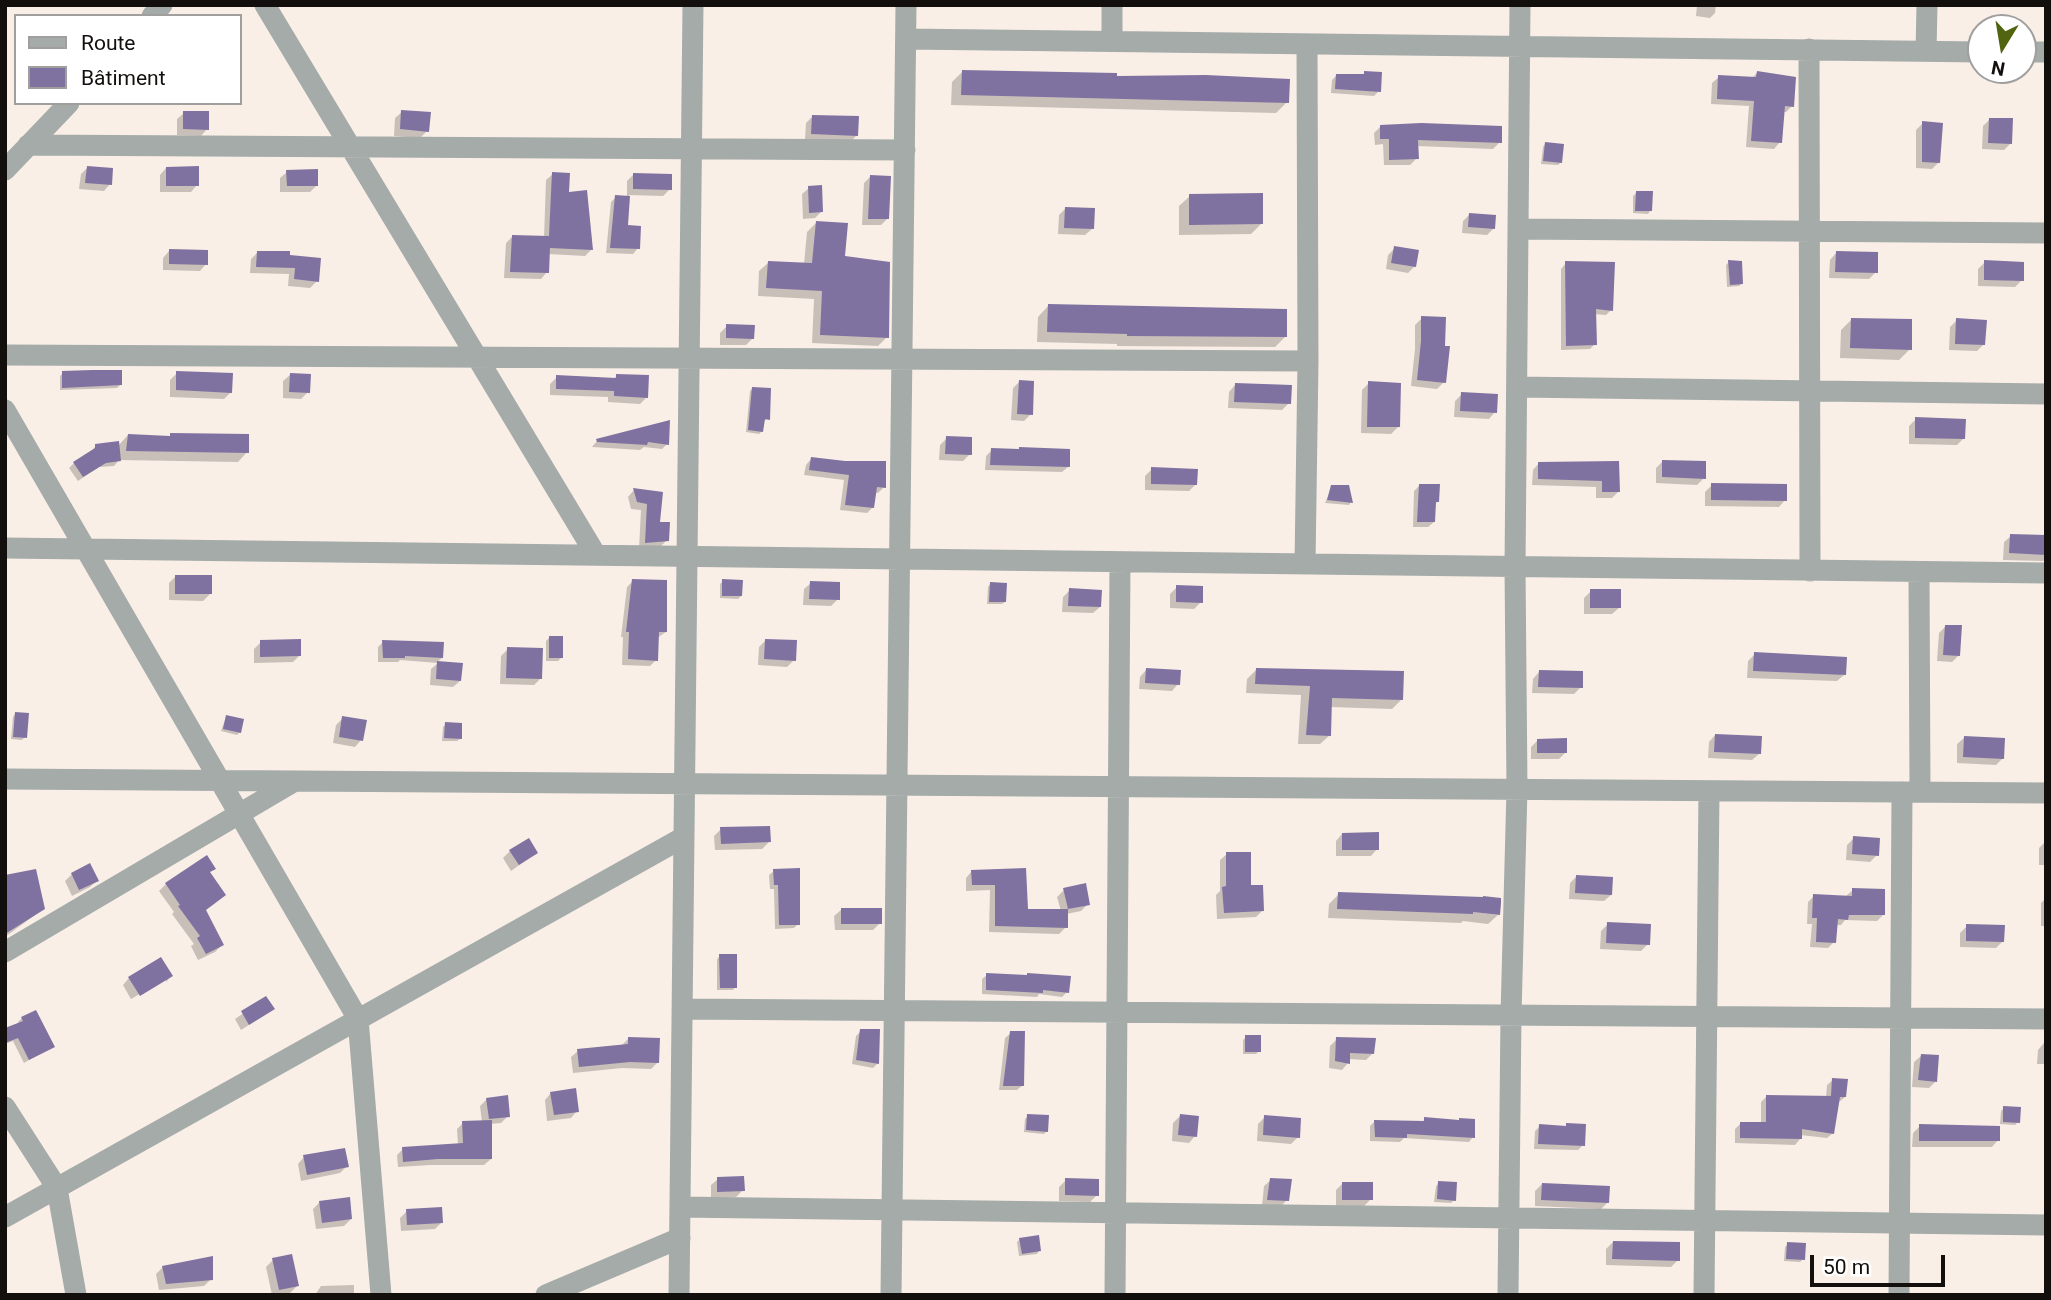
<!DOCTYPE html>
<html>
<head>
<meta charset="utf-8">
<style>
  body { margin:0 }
  #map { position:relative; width:2051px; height:1300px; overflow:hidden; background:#faefe7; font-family:Roboto,sans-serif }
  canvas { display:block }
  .frame { position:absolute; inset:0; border:7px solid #130f0d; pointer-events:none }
  .legend { position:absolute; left:14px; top:14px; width:228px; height:91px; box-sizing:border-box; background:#fff; border:2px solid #a19f9e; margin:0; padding:9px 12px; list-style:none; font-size:21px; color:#130f0d }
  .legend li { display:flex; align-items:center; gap:14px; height:35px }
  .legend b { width:35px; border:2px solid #a19f9e }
  .north { position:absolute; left:1967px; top:14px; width:70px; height:70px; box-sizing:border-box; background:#fff; border:2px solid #a19f9e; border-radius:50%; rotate:191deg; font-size:19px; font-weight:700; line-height:28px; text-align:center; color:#130f0d }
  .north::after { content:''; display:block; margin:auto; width:24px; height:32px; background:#516511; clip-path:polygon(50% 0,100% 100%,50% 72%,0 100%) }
  .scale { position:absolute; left:1810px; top:1255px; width:135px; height:32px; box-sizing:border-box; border:4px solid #130f0d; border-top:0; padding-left:9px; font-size:21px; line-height:24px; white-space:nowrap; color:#130f0d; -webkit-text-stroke:5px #fff; paint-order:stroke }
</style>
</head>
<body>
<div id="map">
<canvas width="2051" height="1300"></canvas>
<div class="frame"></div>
<ul class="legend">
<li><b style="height:9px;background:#a4aba9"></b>Route</li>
<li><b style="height:19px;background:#7f71a0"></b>Bâtiment</li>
</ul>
<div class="north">N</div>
<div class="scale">50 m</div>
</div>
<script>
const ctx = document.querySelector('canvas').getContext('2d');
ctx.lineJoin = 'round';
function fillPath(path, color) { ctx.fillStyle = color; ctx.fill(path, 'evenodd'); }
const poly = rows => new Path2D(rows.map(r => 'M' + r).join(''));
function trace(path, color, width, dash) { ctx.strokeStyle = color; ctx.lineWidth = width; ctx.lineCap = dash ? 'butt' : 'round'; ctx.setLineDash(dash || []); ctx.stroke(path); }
fillPath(poly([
  [1697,5,1716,5,1715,13,1710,18,1696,16],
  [963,71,1115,78,1287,102,1276,113,951,105,952,82],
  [1757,73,1792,106,1786,112,1782,112,1780,142,1774,149,1746,147,1749,106,1711,104,1712,83,1719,77,1751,79],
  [1337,75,1379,91,1374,96,1331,93,1332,80],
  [402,112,427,131,420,138,394,136,395,118],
  [184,113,207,129,201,136,177,135,177,119],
  [813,116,857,135,850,142,805,140,806,123],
  [1990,119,2010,144,2004,150,1982,149,1983,126],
  [1923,123,1939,162,1932,169,1916,168,1916,130],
  [1380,127,1500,142,1493,149,1416,146,1417,158,1410,165,1384,165,1383,144,1375,145,1374,133],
  [1545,144,1561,162,1558,165,1541,164,1543,147],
  [88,167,110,184,104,191,79,189,81,174],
  [166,168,197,185,191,192,160,192,160,175],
  [287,172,317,185,310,192,280,192,280,178],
  [553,174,567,194,591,250,585,256,548,254,547,272,541,279,504,278,506,243,513,236,544,238,546,180],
  [634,174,670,189,663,196,629,195,626,227,638,248,633,254,606,253,611,202,616,197,627,198,627,181],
  [870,177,887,219,881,225,862,225,864,183],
  [809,188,821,212,815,218,803,219,802,194],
  [1636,193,1650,211,1648,214,1633,213,1633,196],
  [1190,196,1262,223,1251,234,1179,235,1179,206],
  [1066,208,1092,229,1085,235,1058,234,1059,215],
  [1470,214,1494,228,1487,235,1462,233,1463,221],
  [816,223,844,258,887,337,878,346,812,343,814,299,758,296,759,271,768,263,804,264,807,232],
  [1395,248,1415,266,1408,273,1386,269,1388,255],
  [169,251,206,264,200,271,163,270,163,258],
  [257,253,288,256,317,281,310,288,288,286,289,274,250,273,251,259],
  [1836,253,1876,272,1869,279,1829,278,1830,260],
  [1729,262,1742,283,1739,286,1727,287,1726,265],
  [1985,262,2022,280,2015,287,1978,286,1978,269],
  [1566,263,1611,310,1606,315,1594,314,1595,344,1590,349,1561,350,1561,269],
  [1048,306,1285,337,1275,347,1117,346,1117,344,1037,342,1038,317],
  [1422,318,1444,382,1437,389,1411,386,1415,349,1415,325],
  [1852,319,1910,349,1899,360,1840,358,1841,330],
  [1957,320,1984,344,1977,351,1949,350,1950,327],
  [727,326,753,338,746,345,720,345,720,333],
  [63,373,120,385,117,388,60,390,60,376],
  [177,373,231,392,224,399,170,397,170,380],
  [290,375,308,392,301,399,283,398,283,381],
  [617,376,647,397,640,404,608,402,608,397,550,395,550,384,557,377,613,379],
  [1019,382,1031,414,1024,421,1011,420,1013,388],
  [1369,383,1398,427,1391,434,1361,433,1362,390],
  [1235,385,1289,403,1282,410,1228,408,1229,392],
  [753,388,768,419,763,421,762,431,759,434,746,432,750,391],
  [1462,394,1495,412,1489,419,1454,417,1455,401],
  [1916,419,1963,439,1957,445,1909,444,1909,426],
  [668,423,667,444,662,449,644,447,640,450,592,447,597,441],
  [128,435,168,438,171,435,247,452,238,462,119,460,114,466,99,467,78,481,69,468,74,463,91,453,96,445,118,446],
  [947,438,970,454,963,461,939,460,940,445],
  [992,450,1068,467,1062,472,985,470,986,456],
  [811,459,884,487,878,493,874,492,873,507,867,513,840,510,844,480,804,475,806,465],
  [1663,461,1704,478,1697,485,1656,483,1656,468],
  [1539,463,1617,463,1618,492,1612,498,1596,498,1596,487,1532,485,1533,470],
  [1152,469,1196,484,1189,491,1145,490,1145,476],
  [1712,485,1785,500,1779,507,1705,506,1705,492],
  [1419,486,1437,502,1434,505,1434,522,1428,527,1413,527,1414,491],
  [1332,487,1351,502,1349,505,1325,503],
  [634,490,661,493,658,523,667,540,660,547,639,549,641,510,631,509,628,497],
  [2011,536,2046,537,2046,558,2043,561,2003,560,2004,542],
  [176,576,210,594,203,601,169,600,169,583],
  [633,581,666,632,657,638,656,660,650,666,622,665,623,637,621,637,627,587],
  [723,581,741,596,738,599,720,598,720,584],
  [811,583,838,599,831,606,803,605,804,589],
  [990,584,1005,602,1002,604,987,604,988,587],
  [1177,587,1201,602,1194,609,1170,608,1170,594],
  [1070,590,1100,607,1093,613,1062,612,1063,597],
  [1591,591,1619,608,1612,614,1584,614,1584,598],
  [1945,627,1959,655,1952,662,1937,661,1939,633],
  [549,638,561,658,558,661,546,661,546,641],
  [766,640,794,660,787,667,758,665,759,647],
  [261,642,300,655,293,662,254,663,254,649],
  [383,642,442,658,437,662,461,664,460,681,453,687,430,685,431,669,438,663,400,660,398,662,378,662,378,647],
  [508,649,541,678,534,685,500,684,501,656],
  [1755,654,1844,675,1837,681,1747,678,1748,661],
  [1146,670,1178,684,1172,691,1139,689,1140,677],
  [1256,670,1401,700,1392,709,1330,707,1330,735,1320,744,1298,744,1301,695,1246,693,1247,679],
  [1539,672,1581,687,1574,694,1532,693,1533,679],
  [15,714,25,737,22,740,11,739,13,717],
  [226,717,240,732,237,735,221,731],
  [343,718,361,740,355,747,333,743,336,725],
  [446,724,460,739,457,741,442,741,443,727],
  [1715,735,1759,754,1752,760,1708,758,1709,742],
  [1964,738,2003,758,1996,765,1957,763,1957,744],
  [1538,740,1566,752,1559,759,1531,759,1531,747],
  [721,829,769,842,762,849,715,850,714,836],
  [1342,834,1377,849,1371,856,1336,856,1336,841],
  [1854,838,1877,855,1870,862,1846,860,1847,845],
  [2046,841,2046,865,2039,865,2039,848],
  [510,851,536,853,511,871,503,858],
  [1227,854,1263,910,1256,917,1217,919,1216,895,1220,891,1220,860],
  [1025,870,1026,911,1061,911,1057,897,1064,890,1088,904,1081,911,1066,914,1066,927,1059,934,989,932,990,890,966,891,966,878,972,871],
  [774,871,798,924,794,928,775,929,774,889,770,889,769,875],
  [209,873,224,895,204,911,222,945,215,952,198,960,191,946,194,944,172,914,174,912,159,891,166,884],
  [72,874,96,881,90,887,72,896,65,881],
  [1577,876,1611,895,1604,901,1569,899,1570,883],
  [5,877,43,909,5,937],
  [1853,890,1883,915,1877,921,1845,920,1841,925,1835,925,1834,942,1828,948,1810,947,1812,924,1807,924,1808,902,1814,896,1846,896],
  [1339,894,1498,915,1488,924,1463,921,1461,923,1328,918,1329,904],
  [2046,898,2046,926,2041,926,2041,903],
  [841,910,880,923,873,930,835,930,834,916],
  [1608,924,1648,944,1641,951,1600,949,1601,931],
  [1967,926,2003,941,1996,948,1960,947,1960,933],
  [720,956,735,987,733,990,717,990,717,959],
  [987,975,1067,992,1062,997,1039,994,1037,997,982,994,982,979],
  [171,976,166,982,166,979,131,999,132,1001,123,985,129,978],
  [266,998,273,1009,241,1030,235,1019],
  [22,1018,53,1046,24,1063,13,1041,5,1044,5,1030,19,1025,18,1022],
  [861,1031,878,1063,873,1068,852,1064,856,1036],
  [1011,1033,1023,1085,1017,1090,999,1090,1005,1038],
  [1246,1037,1259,1051,1256,1054,1243,1054,1243,1040],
  [628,1039,658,1062,651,1069,622,1068,573,1073,571,1057,578,1051,621,1046],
  [1337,1039,1372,1054,1366,1060,1348,1059,1348,1063,1342,1070,1329,1068,1330,1046],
  [2044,1043,2046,1064,2037,1064,2038,1050],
  [1921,1056,1935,1082,1929,1088,1912,1087,1914,1062],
  [1833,1080,1845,1097,1839,1102,1833,1133,1827,1138,1800,1135,1800,1139,1795,1145,1735,1143,1735,1129,1741,1123,1761,1124,1761,1102,1767,1096,1826,1098,1827,1085],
  [551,1093,577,1111,571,1118,547,1121,545,1100],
  [487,1099,508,1116,501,1123,490,1124,491,1159,484,1165,430,1165,398,1167,397,1155,403,1149,458,1145,457,1129,463,1123,482,1122,480,1106],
  [2004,1108,2018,1122,2015,1125,2000,1124,2001,1111],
  [1028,1116,1047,1131,1044,1134,1024,1132,1025,1119],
  [1180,1116,1195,1136,1189,1143,1172,1141,1173,1123],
  [1265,1117,1298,1137,1291,1144,1257,1141,1258,1124],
  [1425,1119,1473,1137,1469,1142,1404,1138,1400,1142,1370,1141,1370,1126,1375,1121,1422,1122],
  [1540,1126,1584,1126,1583,1145,1578,1150,1534,1149,1535,1131],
  [1920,1126,1998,1140,1992,1147,1912,1147,1913,1133],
  [304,1157,347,1166,340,1173,301,1181,298,1164],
  [718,1179,743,1190,736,1197,711,1198,711,1185],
  [1066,1180,1097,1195,1090,1202,1059,1201,1059,1187],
  [1271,1180,1287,1200,1280,1207,1262,1206,1264,1186],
  [1343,1183,1371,1199,1364,1206,1336,1206,1336,1190],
  [1439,1183,1454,1200,1451,1203,1434,1202,1436,1186],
  [1542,1184,1608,1202,1601,1209,1535,1206,1535,1191],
  [320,1202,351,1219,344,1226,316,1229,313,1209],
  [407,1211,442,1222,435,1229,401,1231,400,1218],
  [1020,1239,1039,1251,1037,1254,1019,1256,1017,1242],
  [1613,1242,1678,1260,1671,1267,1606,1265,1606,1249],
  [1788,1244,1803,1259,1800,1262,1784,1261,1785,1247],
  [273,1260,297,1286,290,1293,272,1295,266,1267],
  [163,1267,211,1279,204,1286,159,1290,156,1274],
  [354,1285,354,1295,315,1295,321,1286]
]), '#0003');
fillPath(poly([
  [962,70,1117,73,1117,76,1206,75,1290,79,1289,103,961,95],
  [1364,71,1382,72,1381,92,1335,89,1336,74,1364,74],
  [1757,71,1796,77,1794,107,1785,106,1782,143,1751,141,1754,101,1717,99,1718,75,1756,77],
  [401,110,431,112,429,132,400,129],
  [183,111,209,111,209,130,183,129],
  [812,115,859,116,858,136,811,134],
  [1989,118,2013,118,2012,144,1988,143],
  [1922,121,1943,123,1940,163,1922,162],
  [1421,123,1502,126,1502,143,1418,140,1419,159,1389,160,1389,139,1380,139,1380,125],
  [1545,142,1564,144,1562,163,1543,161],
  [87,166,113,168,112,185,85,183],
  [199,166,199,186,166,186,166,167],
  [318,169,318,186,287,186,286,170],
  [552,172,570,173,569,192,587,190,593,250,550,248,549,273,510,272,512,235,549,236],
  [633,173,672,174,672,190,633,189],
  [870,175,891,176,889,219,868,219],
  [822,185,823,212,809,213,808,186],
  [1636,191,1653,191,1652,211,1635,211],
  [1263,193,1263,224,1189,225,1189,194],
  [615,195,630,196,628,225,641,226,640,249,610,248],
  [1065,207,1095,208,1094,229,1064,228],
  [1469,213,1496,215,1495,229,1468,227],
  [816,221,848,223,845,256,890,262,889,338,820,335,822,291,766,288,768,261,812,263],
  [1394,246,1419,250,1416,267,1391,263],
  [169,249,208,250,208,265,169,264],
  [257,251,290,251,290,255,321,258,319,282,294,279,295,268,256,267],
  [1836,251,1878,252,1878,273,1835,272],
  [1728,260,1742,261,1743,284,1730,285],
  [1984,260,2024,262,2024,281,1984,280],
  [1565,261,1615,262,1613,311,1596,309,1597,345,1566,346],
  [1048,304,1287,309,1287,337,1127,336,1127,334,1047,332],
  [1421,316,1446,317,1445,346,1450,346,1446,383,1417,380,1421,341],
  [1851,318,1912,319,1912,350,1850,348],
  [1956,318,1987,320,1985,345,1955,344],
  [726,324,755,325,754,339,726,338],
  [92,370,122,370,122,385,62,388,62,371],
  [176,371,233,373,232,393,176,390],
  [290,373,311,374,310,393,289,392],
  [616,374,649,375,648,398,614,396,614,391,556,389,556,375,616,378],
  [1019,380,1034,381,1033,415,1017,414],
  [1368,381,1401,383,1400,427,1367,427],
  [1235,383,1292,385,1291,404,1234,402],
  [752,387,771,388,770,420,765,419,763,432,748,430],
  [1461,392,1498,394,1497,413,1460,411],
  [1915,417,1966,419,1965,439,1915,438],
  [670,420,669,445,648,442,647,445,597,442,596,439],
  [170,433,249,434,249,453,126,451,128,434,170,436],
  [946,436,972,437,972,455,945,454],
  [119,441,121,461,106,463,83,477,73,462,95,448,95,444],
  [1019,447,1070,449,1070,467,990,465,991,448,1019,449],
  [811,457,845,461,886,461,886,488,877,487,874,508,845,505,849,475,809,470],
  [1662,460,1706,461,1706,479,1662,477],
  [1619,461,1620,492,1602,492,1602,481,1538,479,1538,462],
  [1151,467,1198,469,1197,485,1151,484],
  [1711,483,1787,484,1787,501,1711,500],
  [1419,484,1440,484,1439,502,1436,502,1435,522,1417,522],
  [1331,485,1349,485,1353,503,1327,500],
  [633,488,663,492,660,522,670,522,669,541,645,543,647,504,637,502],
  [2010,534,2046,535,2046,555,2009,553],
  [175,575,212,575,212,594,175,594],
  [632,579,667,580,667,632,659,632,658,661,628,659,629,632,626,632],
  [722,579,743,580,742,596,722,596],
  [810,581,840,582,840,600,809,599],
  [990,582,1007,583,1006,602,989,602],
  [1176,585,1203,586,1203,603,1176,602],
  [1069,588,1102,590,1101,607,1068,606],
  [1590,589,1621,589,1621,608,1590,608],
  [1945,625,1962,625,1960,656,1943,655],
  [549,636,563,636,563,658,549,658],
  [301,639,301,656,260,657,260,640],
  [765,639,797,640,796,661,764,659],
  [382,640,444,642,443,658,405,656,405,658,383,658],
  [507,647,543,648,542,679,506,678],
  [1754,652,1847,657,1846,675,1753,671],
  [437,661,463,663,461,681,436,679],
  [1146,668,1181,670,1180,685,1145,683],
  [1256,668,1404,671,1403,700,1332,698,1331,736,1306,735,1310,686,1255,684],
  [1539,670,1583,671,1583,688,1538,687],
  [15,712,29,713,27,738,13,737],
  [226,715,244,719,241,733,223,729],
  [342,716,367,720,363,741,339,737],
  [445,722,462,723,462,739,444,738],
  [1715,734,1762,736,1761,754,1714,752],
  [1964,736,2005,738,2004,759,1963,757],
  [1567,738,1567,753,1537,753,1537,739],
  [770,826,771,842,721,844,720,827],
  [1379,832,1379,850,1342,850,1342,833],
  [1853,836,1880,838,1879,856,1852,854],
  [529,838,538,853,519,865,509,850],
  [1226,852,1251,852,1251,885,1263,885,1264,911,1224,913,1222,887,1226,886],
  [207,855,216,869,210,872,226,895,206,910,224,945,206,954,197,938,200,936,178,906,180,905,165,883],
  [90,863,99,881,79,890,71,873],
  [800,868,800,925,779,925,778,885,774,885,773,869],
  [1026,868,1028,909,1068,909,1068,928,995,926,995,885,972,885,971,870],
  [36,869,45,909,5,934,5,875],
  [1576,875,1613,877,1612,895,1575,893],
  [1086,883,1090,905,1068,909,1063,888],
  [1852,888,1885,889,1885,915,1849,915,1848,920,1838,919,1836,943,1816,942,1817,918,1812,918,1813,894,1852,896],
  [1338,892,1483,897,1483,896,1501,898,1501,903,1500,915,1473,912,1473,914,1337,909],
  [841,908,882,908,882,924,841,924],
  [1607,922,1651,924,1650,945,1606,943],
  [1966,924,2005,925,2004,942,1966,941],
  [719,954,737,954,737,988,720,988],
  [161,957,173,976,140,996,128,977],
  [986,973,1027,975,1027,973,1071,976,1069,993,1043,990,1043,993,986,990],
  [266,996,275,1009,249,1025,241,1011],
  [36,1010,55,1047,29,1060,18,1038,5,1043,5,1028,23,1021,21,1017],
  [860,1029,880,1029,879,1064,856,1060],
  [1010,1031,1025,1031,1024,1086,1003,1086],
  [1245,1035,1261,1035,1261,1052,1245,1052],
  [628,1037,660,1038,659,1063,630,1062,579,1067,577,1049,628,1044],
  [1336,1037,1376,1038,1374,1054,1350,1053,1350,1064,1335,1061],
  [1921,1054,1939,1055,1937,1082,1918,1080],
  [1832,1078,1848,1079,1846,1097,1840,1097,1834,1134,1802,1129,1802,1139,1740,1138,1740,1122,1766,1122,1766,1095,1835,1096,1831,1096],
  [576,1088,579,1112,554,1115,550,1092],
  [508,1095,510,1117,489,1119,486,1098],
  [2003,1106,2021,1107,2020,1123,2003,1122],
  [1027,1114,1049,1115,1048,1132,1026,1130],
  [1180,1114,1199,1116,1197,1137,1178,1135],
  [1264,1115,1301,1118,1300,1138,1263,1135],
  [1424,1117,1459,1120,1459,1118,1475,1119,1475,1138,1407,1134,1407,1138,1375,1137,1374,1120,1424,1121],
  [492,1120,492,1159,438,1159,403,1162,402,1147,463,1143,462,1121],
  [1566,1123,1586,1124,1585,1146,1538,1144,1539,1124,1566,1126],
  [1919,1124,2000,1126,2000,1141,1919,1141],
  [345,1148,349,1167,307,1175,303,1155],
  [744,1176,745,1191,717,1192,717,1177],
  [1065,1178,1099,1179,1099,1196,1065,1195],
  [1270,1178,1292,1179,1289,1201,1267,1200],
  [1438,1181,1457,1182,1456,1201,1437,1199],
  [1342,1182,1373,1182,1373,1200,1342,1200],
  [1542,1183,1610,1186,1609,1203,1541,1200],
  [350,1197,352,1219,322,1223,319,1201],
  [442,1207,443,1223,407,1225,406,1209],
  [1039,1235,1041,1251,1022,1254,1019,1238],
  [1613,1241,1680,1242,1680,1261,1612,1259],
  [1787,1242,1806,1243,1805,1260,1786,1259],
  [292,1254,299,1286,279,1290,272,1258],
  [213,1256,213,1280,166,1284,162,1266]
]), '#7f71a0');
trace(poly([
  [265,5,596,555],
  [152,16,162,5],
  [906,39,1981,52],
  [1112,41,1112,5],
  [1809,49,1810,571],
  [1926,51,1927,5],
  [2023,52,2046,52],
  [28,145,905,150],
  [5,170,69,103],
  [1518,229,2046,233],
  [5,355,1308,361],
  [1517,387,2046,394],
  [5,410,358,1019,381,1295],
  [5,548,2046,573],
  [1305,564,1308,361,1307,44],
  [1919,572,1920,792],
  [5,779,2046,793],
  [5,952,295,781],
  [682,1009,2046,1019],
  [5,1107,57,1188,76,1295],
  [680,1207,2046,1225],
  [5,1217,684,837],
  [546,1295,680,1238],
  [679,1295,693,5],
  [891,1295,906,5],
  [1115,1295,1120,562],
  [1508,1295,1511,1015,1517,789,1515,567,1520,5],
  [1704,1295,1709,791],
  [1899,1295,1902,792]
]), '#a4aba9', 21);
</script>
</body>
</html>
